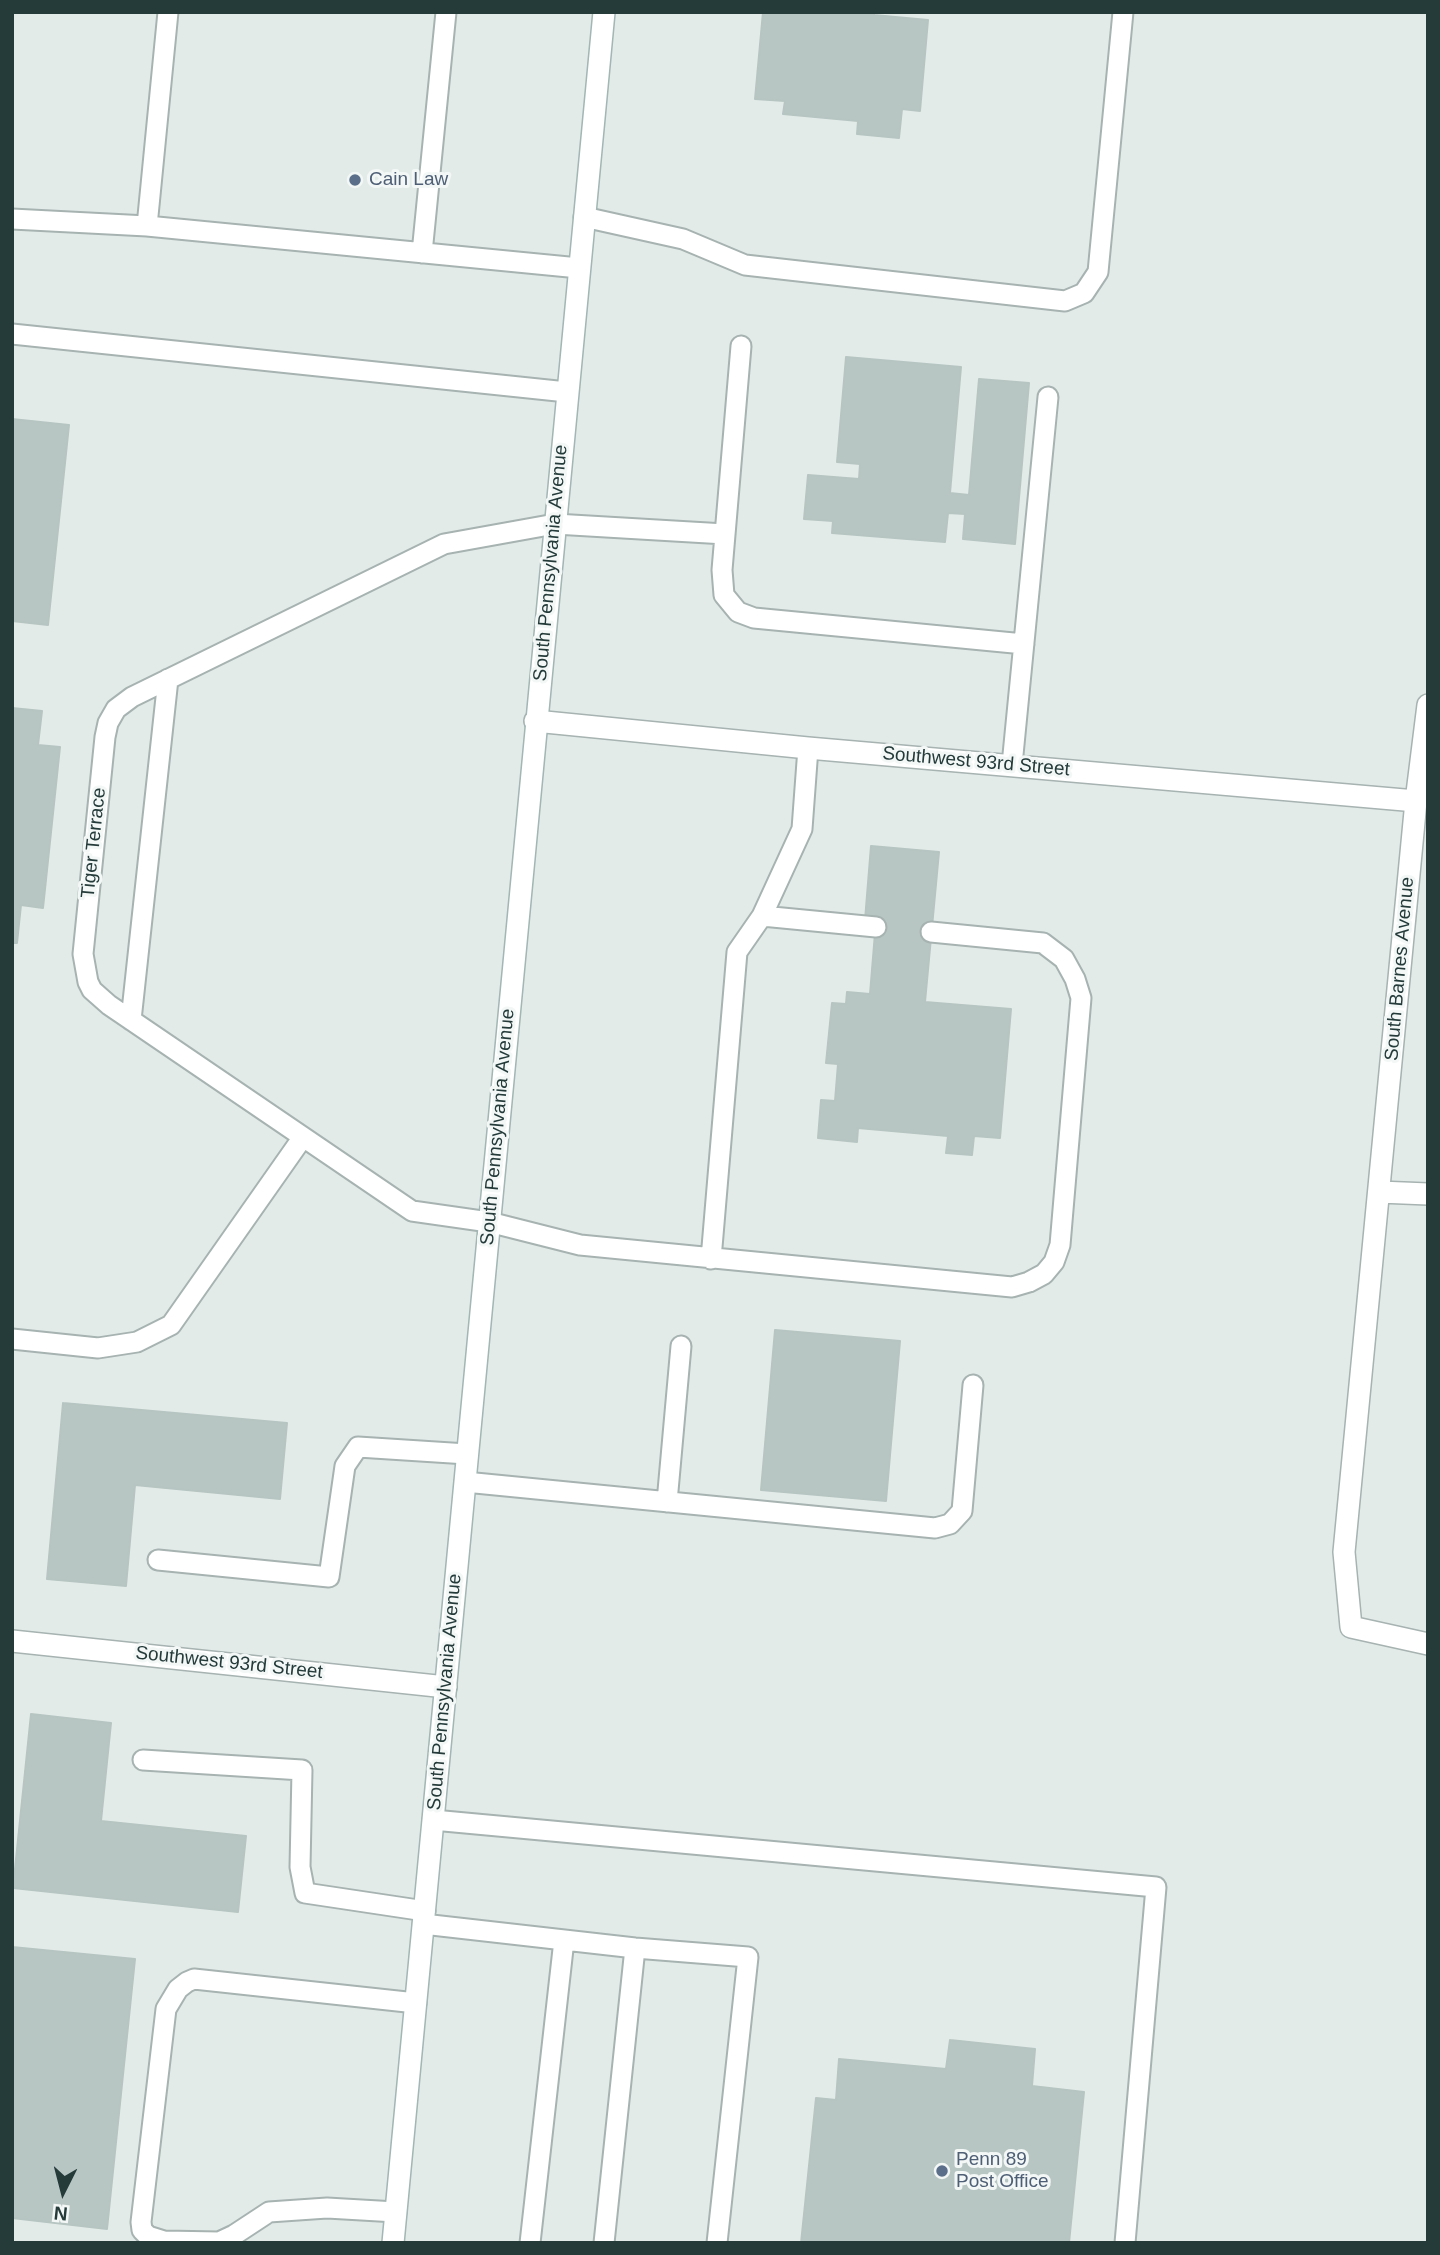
<!DOCTYPE html>
<html>
<head>
<meta charset="utf-8">
<style>
  body { margin:0 }
  #map { position:relative; width:1440px; height:2255px; overflow:hidden; background:#e3ebe9; font-family:Arial,sans-serif }
  canvas { display:block }
  .frame { position:absolute; inset:0; border:14px solid #243b3a; pointer-events:none }
  .north { position:absolute; left:28px; top:2157px; width:70px; height:70px; -webkit-text-stroke:5px #f3f8f7; paint-order:stroke; rotate:186deg; font-size:19px; font-weight:700; line-height:28px; text-align:center; color:#243b3a }
  .north::after { content:''; display:block; margin:auto; width:24px; height:32px; background:#243b3a; clip-path:polygon(50% 0,100% 100%,50% 72%,0 100%) }
</style>
</head>
<body>
<div id="map">
<canvas width="1440" height="2255"></canvas>
<div class="frame"></div>
<div class="north">N</div>
</div>
<script>
const ctx = document.querySelector('canvas').getContext('2d');
ctx.lineJoin = 'round';
function fillPath(path, color) { ctx.fillStyle = color; ctx.fill(path, 'evenodd'); }
const poly = rows => new Path2D(rows.map(r => 'M' + r).join(''));
function trace(path, color, width, dash) { ctx.strokeStyle = color; ctx.lineWidth = width; ctx.lineCap = dash ? 'butt' : 'round'; ctx.setLineDash(dash || []); ctx.stroke(path); }
function drawText(font, color, halo, rows, align = 'center') {
  ctx.font = font + ' Arial,sans-serif'; ctx.lineWidth = 6; ctx.setLineDash([]); ctx.textBaseline = 'middle'; ctx.strokeStyle = halo; ctx.fillStyle = color; for (const [text, x, y, turn = 0] of rows) {
    ctx.save(); ctx.translate(x, y); ctx.rotate((+turn || 0) * Math.PI / 180); ctx.textAlign = isNaN(turn) ? turn : align; if (halo) ctx.strokeText(text, 0, 0); ctx.fillText(text, 0, 0); ctx.restore();
  }
}
const building = poly([
  [763,12,874,12,874,15,928,20,920,111,902,109,899,138,857,134,858,121,783,114,785,101,755,99,763,12],
  [846,357,961,367,950,493,969,495,979,379,1029,383,1015,544,963,539,965,514,948,513,945,542,832,533,833,521,804,519,808,475,859,479,860,464,837,462,846,357],
  [12,419,69,425,48,625,12,621,12,419],
  [12,708,42,711,38,745,60,747,43,908,21,905,17,943,12,943,12,708],
  [871,846,939,852,925,1002,1011,1009,1000,1138,974,1136,972,1155,946,1153,948,1136,858,1128,857,1142,818,1138,821,1100,835,1101,838,1064,826,1063,832,1003,846,1004,847,992,870,994,876,921,865,920,871,846],
  [775,1330,900,1341,886,1501,761,1490,775,1330],
  [63,1403,287,1423,280,1499,135,1485,126,1586,47,1579,63,1403],
  [31,1714,111,1723,101,1821,246,1836,238,1912,13,1888,31,1714],
  [12,1947,135,1959,107,2229,12,2218,12,1947],
  [950,2040,1035,2049,1032,2086,1084,2092,1069,2243,801,2243,816,2098,836,2100,839,2059,946,2069,950,2040]
]);
fillPath(building, '#b8c6c3');
trace(building, '#b6c5c1', 2);
const service = poly([
  [584,217,683,239,745,265,1065,301,1084,293,1098,272,1123,12],
  [12,219,147,226,579,268],
  [147,226,168,12],
  [422,253,446,12],
  [12,334,567,392],
  [741,346,722,570,724,595,738,612,754,618,1024,644],
  [725,534,555,524,444,544,132,697,116,709,108,723,105,737,83,954,88,982,92,990,109,1005,412,1211,489,1222,580,1245,1012,1287,1029,1282,1044,1274,1054,1262,1060,1245,1081,998,1075,979,1064,959,1043,943,931,932],
  [808,748,802,829,762,916,876,927],
  [1012,765,1048,397],
  [131,1020,168,679],
  [711,1259,737,952,762,916],
  [12,1339,98,1348,137,1342,171,1325,303,1137],
  [465,1482,935,1528,950,1524,962,1511,973,1385],
  [667,1502,681,1346],
  [158,1560,329,1577,345,1466,358,1447,467,1454],
  [143,1760,302,1770,300,1867,305,1893,425,1911],
  [433,1820,1156,1887,1125,2243],
  [423,1924,635,1948,748,1957,717,2243],
  [396,2212,327,2208,269,2212,234,2235,219,2242,164,2241,148,2236,142,2230,141,2222,166,2009,178,1989,187,1982,194,1979,416,2003],
  [530,2243,564,1940],
  [604,2243,635,1948]
]);
const minor = poly([
  [1428,705,1416,801,1344,1552,1351,1627,1428,1644],
  [1379,1192,1428,1194],
  [12,1641,446,1687]
]);
const tertiary = poly([
  [535,721,808,748,1416,801]
]);
const secondary = poly([
  [393,2243,604,12]
]);
trace(service, '#a6b3b1', 23);
trace(minor, '#a6b3b1', 24);
trace(tertiary, '#a6b3b1', 24);
trace(secondary, '#a2b6b3', 24);
trace(service, '#fff', 19);
trace(minor, '#fff', 21);
trace(tertiary, '#fff', 21);
trace(secondary, '#fff', 21);
for (const [x, y, r, color] of [
  [355,180,7,"#5c6f8a"],
  [942,2171,7,"#5c6f8a"]
]) { const dot = new Path2D(); dot.arc(x, y, r, 0, 2 * Math.PI); ctx.fillStyle = color; ctx.fill(dot); trace(dot, '#f3f8f7', 2.5); }
drawText('19px', '#4e5e75', '#f3f8f7', [
  ["Cain Law",369,180],
  ["Penn 89",956,2160],
  ["Post Office",956,2182]
], 'left');
drawText('19px', '#243b3a', '#f3f8f7', [
  ["South Pennsylvania Avenue",551,563,-85],
  ["Southwest 93rd Street",976,762,5],
  ["Tiger Terrace",94,843,-84],
  ["South Barnes Avenue",1400,969,-85],
  ["South Pennsylvania Avenue",498,1127,-85],
  ["Southwest 93rd Street",229,1663,6],
  ["South Pennsylvania Avenue",445,1692,-85]
]);
</script>
</body>
</html>
